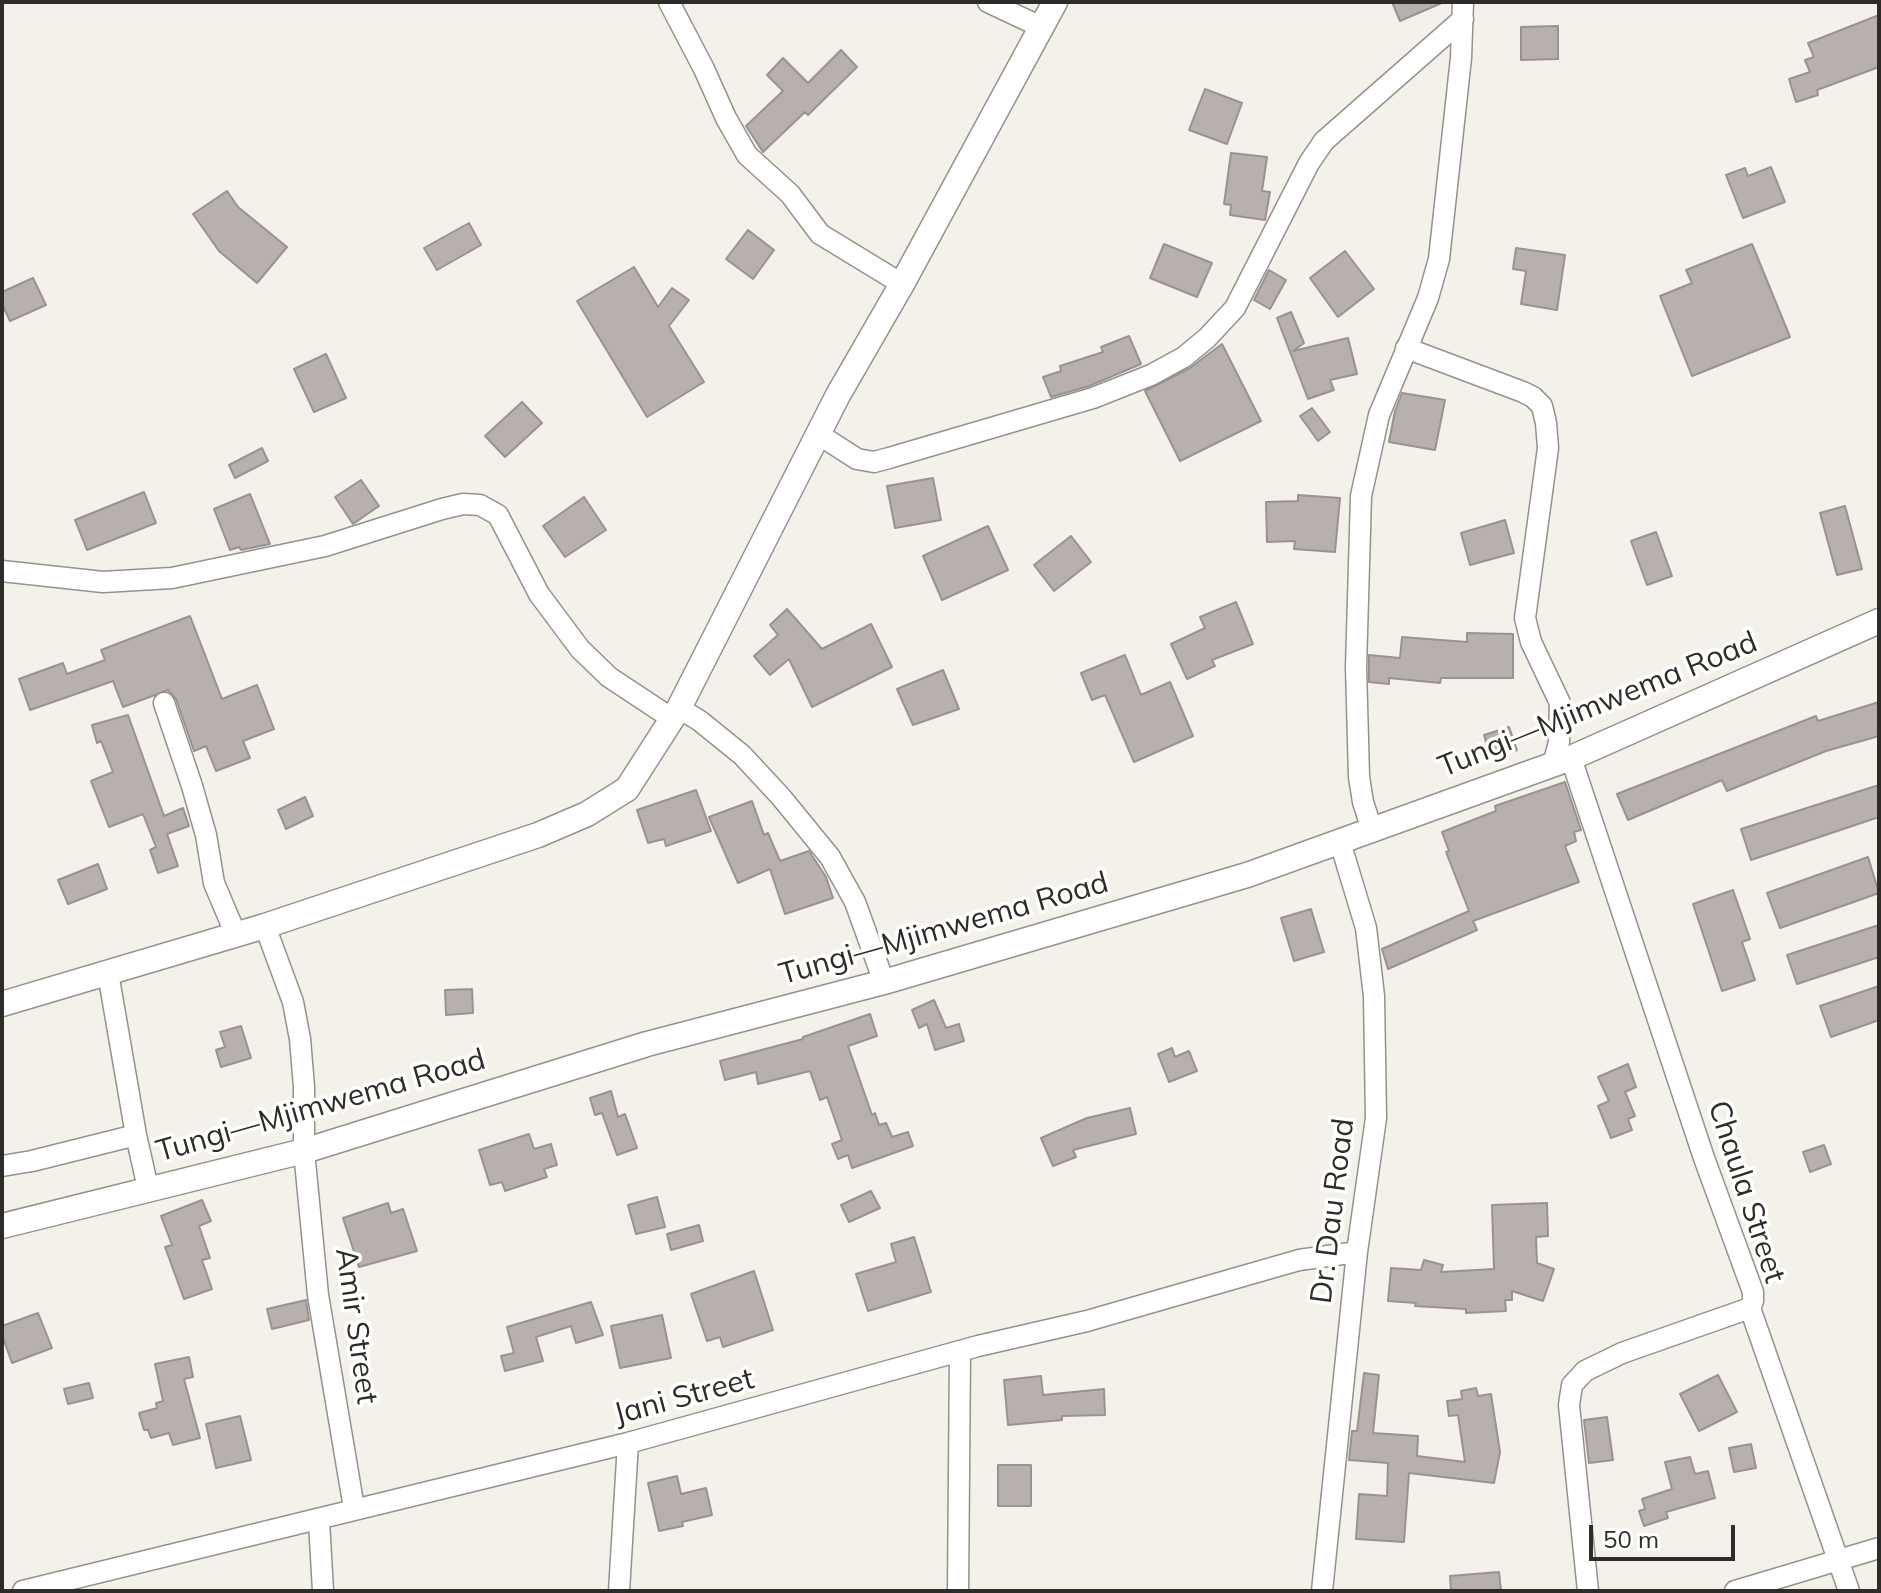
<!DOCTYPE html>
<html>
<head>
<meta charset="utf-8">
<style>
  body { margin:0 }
  #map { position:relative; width:1881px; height:1593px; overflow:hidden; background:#f3f1ea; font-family:Mulish,sans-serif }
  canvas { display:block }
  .frame { position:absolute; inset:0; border:4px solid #2d2c2a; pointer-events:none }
  .scale { position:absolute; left:1589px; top:1525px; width:146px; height:36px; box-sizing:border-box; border:4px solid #2d2c2a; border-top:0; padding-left:10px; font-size:24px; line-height:28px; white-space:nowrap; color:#2d2c2a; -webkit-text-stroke:6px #fffffd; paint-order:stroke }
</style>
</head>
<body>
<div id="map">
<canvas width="1881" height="1593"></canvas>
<div class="frame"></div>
<div class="scale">50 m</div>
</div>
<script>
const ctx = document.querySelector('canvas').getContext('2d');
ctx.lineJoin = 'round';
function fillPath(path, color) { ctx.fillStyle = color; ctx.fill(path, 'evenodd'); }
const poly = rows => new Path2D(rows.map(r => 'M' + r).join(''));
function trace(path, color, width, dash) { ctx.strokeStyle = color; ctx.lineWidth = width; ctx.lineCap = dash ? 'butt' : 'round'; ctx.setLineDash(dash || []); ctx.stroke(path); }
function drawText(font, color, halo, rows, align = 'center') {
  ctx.font = font + ' Mulish,sans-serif'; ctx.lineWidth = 7; ctx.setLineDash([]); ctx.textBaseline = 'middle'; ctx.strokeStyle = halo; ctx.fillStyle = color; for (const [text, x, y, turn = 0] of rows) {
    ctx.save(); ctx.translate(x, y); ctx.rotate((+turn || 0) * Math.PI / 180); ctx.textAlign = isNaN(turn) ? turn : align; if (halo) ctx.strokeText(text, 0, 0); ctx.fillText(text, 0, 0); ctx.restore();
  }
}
const building = poly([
  [1392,2,1444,2,1400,21,1392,2],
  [1879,15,1879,67,1817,90,1818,95,1796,102,1789,79,1810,72,1805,60,1814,57,1808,43,1879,15],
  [1558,26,1558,59,1521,60,1521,27,1558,26],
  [841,50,857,67,808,115,805,112,763,152,746,126,783,91,767,75,783,58,808,83,841,50],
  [1205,89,1242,103,1227,144,1189,130,1205,89],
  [1231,153,1267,157,1262,191,1270,192,1265,220,1230,215,1231,205,1224,204,1231,153],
  [1771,167,1785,202,1743,218,1726,175,1745,168,1748,176,1771,167],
  [227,191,238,207,287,247,257,283,219,251,193,214,227,191],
  [469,223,481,245,437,270,424,248,469,223],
  [748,230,774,250,753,279,726,259,748,230],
  [1164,244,1212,263,1197,297,1150,278,1164,244],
  [1752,244,1790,337,1692,376,1660,296,1692,283,1686,270,1752,244],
  [1516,248,1565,255,1557,310,1521,304,1526,271,1513,269,1516,248],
  [1345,251,1374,289,1338,317,1310,278,1345,251],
  [634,267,658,307,672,288,689,300,669,326,704,382,647,417,577,301,634,267],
  [1269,270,1286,280,1270,309,1254,300,1269,270],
  [33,278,46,305,10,321,2,304,2,292,33,278],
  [1291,312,1304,343,1293,351,1348,338,1357,374,1330,380,1334,390,1308,399,1277,318,1291,312],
  [1129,336,1141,364,1089,386,1051,397,1043,377,1061,371,1060,366,1103,352,1101,347,1129,336],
  [1222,344,1261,421,1180,461,1145,391,1190,368,1222,344],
  [326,354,346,398,314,412,294,369,326,354],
  [1402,393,1445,400,1435,450,1389,442,1395,411,1402,393],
  [522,402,542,423,505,457,485,436,522,402],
  [1312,408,1330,432,1318,441,1300,416,1312,408],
  [262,448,268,461,235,478,229,465,262,448],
  [933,478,941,520,895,528,887,486,933,478],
  [361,480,379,506,353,524,335,497,361,480],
  [144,492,156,523,87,550,75,520,144,492],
  [250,494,270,544,241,550,239,547,230,550,214,509,250,494],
  [1298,495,1340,498,1335,552,1294,549,1295,541,1267,542,1266,502,1298,501,1298,495],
  [584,497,606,530,565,557,543,526,584,497],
  [1845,506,1862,569,1837,575,1820,513,1845,506],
  [1505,520,1514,553,1470,565,1461,533,1505,520],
  [988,526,1008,570,942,600,923,556,988,526],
  [1656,532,1672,576,1647,585,1631,541,1656,532],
  [1071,536,1091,562,1054,591,1034,565,1071,536],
  [1236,602,1253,644,1212,660,1215,666,1187,679,1171,644,1205,628,1200,617,1236,602],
  [787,609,822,649,871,624,892,667,812,707,789,659,770,675,754,656,778,635,770,625,787,609],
  [190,616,222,699,257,685,274,729,243,741,250,758,216,771,206,746,194,751,176,699,168,690,123,707,113,681,30,710,19,679,63,663,67,674,105,660,101,650,190,616],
  [1467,633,1513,634,1513,678,1441,678,1440,683,1389,678,1389,684,1369,682,1369,655,1400,658,1402,637,1467,642,1467,633],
  [1125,655,1141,695,1170,682,1193,736,1134,762,1105,695,1092,700,1081,673,1125,655],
  [943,670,959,709,913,725,897,689,943,670],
  [1879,702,1879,736,1826,751,1727,791,1722,780,1628,820,1617,794,1816,716,1818,721,1879,702],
  [128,715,164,816,183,808,189,826,167,834,178,866,158,873,150,850,156,847,143,814,109,827,91,781,113,772,101,741,97,743,92,725,128,715],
  [1509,727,1517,750,1491,758,1484,735,1509,727],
  [1565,782,1581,830,1574,832,1576,841,1565,846,1579,882,1473,921,1477,930,1388,969,1382,949,1469,911,1446,852,1449,851,1442,832,1496,811,1495,806,1565,782],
  [1879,785,1879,817,1751,860,1741,829,1879,785],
  [696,790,711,831,666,846,664,839,648,843,637,810,696,790],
  [305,797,313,816,286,829,278,810,305,797],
  [752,801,764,835,768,833,780,861,809,851,826,877,833,898,785,914,770,869,738,883,709,817,752,801],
  [1868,857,1879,893,1780,928,1767,893,1868,857],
  [98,864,107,889,68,904,58,880,98,864],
  [1733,890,1750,939,1742,942,1755,980,1722,991,1693,904,1733,890],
  [1311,909,1324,952,1294,961,1281,918,1311,909],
  [1879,925,1879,957,1797,984,1787,955,1879,925],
  [1879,986,1879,1020,1831,1037,1820,1006,1879,986],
  [472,989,473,1013,446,1015,445,990,472,989],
  [934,1000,946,1028,959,1024,964,1041,935,1050,927,1024,919,1028,912,1010,934,1000],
  [870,1014,877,1036,848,1046,872,1115,875,1113,879,1125,886,1123,892,1137,908,1132,913,1146,852,1168,848,1155,838,1159,832,1144,842,1140,827,1097,820,1100,810,1071,758,1084,756,1072,725,1080,720,1061,803,1039,803,1037,870,1014],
  [241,1026,251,1058,221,1067,216,1050,225,1047,220,1032,241,1026],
  [1172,1048,1175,1057,1189,1051,1197,1071,1169,1082,1158,1054,1172,1048],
  [1628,1064,1636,1087,1625,1092,1635,1116,1628,1119,1632,1130,1611,1138,1598,1106,1609,1101,1598,1077,1628,1064],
  [611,1091,618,1117,625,1114,637,1148,617,1155,602,1113,595,1115,590,1098,611,1091],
  [1130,1108,1136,1134,1073,1150,1076,1157,1053,1166,1041,1138,1087,1118,1130,1108],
  [529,1134,534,1149,551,1144,557,1165,544,1169,547,1177,505,1191,502,1182,490,1185,479,1150,529,1134],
  [1824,1145,1831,1164,1810,1172,1803,1152,1824,1145],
  [871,1191,880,1208,849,1222,841,1205,871,1191],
  [657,1197,665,1227,636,1234,628,1205,657,1197],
  [202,1200,211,1221,199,1226,210,1258,202,1260,212,1289,184,1299,165,1247,172,1245,161,1216,202,1200],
  [388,1203,391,1213,403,1209,417,1251,359,1267,343,1218,388,1203],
  [1547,1203,1548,1236,1536,1237,1537,1263,1554,1269,1543,1301,1512,1291,1512,1300,1505,1300,1506,1311,1466,1313,1466,1309,1415,1306,1416,1303,1388,1301,1391,1268,1421,1270,1424,1260,1443,1265,1441,1272,1494,1269,1492,1205,1547,1203],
  [699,1225,703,1241,671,1250,667,1234,699,1225],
  [914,1237,931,1292,868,1311,856,1274,896,1262,891,1244,914,1237],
  [754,1271,773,1330,723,1347,720,1337,707,1341,691,1294,754,1271],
  [306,1300,309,1320,272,1329,267,1309,306,1300],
  [591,1302,603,1335,576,1343,571,1326,536,1337,543,1361,505,1371,501,1356,514,1353,507,1327,591,1302],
  [38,1313,52,1348,12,1363,2,1335,2,1326,38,1313],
  [662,1315,671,1358,620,1368,611,1326,662,1315],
  [189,1357,193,1377,184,1379,200,1438,173,1445,169,1433,151,1438,148,1430,144,1430,139,1413,157,1408,156,1403,163,1401,155,1364,189,1357],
  [1364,1373,1379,1375,1373,1433,1418,1436,1417,1456,1465,1462,1458,1415,1449,1416,1447,1401,1462,1399,1461,1391,1476,1388,1478,1396,1491,1394,1500,1452,1494,1483,1409,1473,1404,1542,1356,1539,1359,1494,1387,1496,1388,1463,1349,1460,1352,1431,1357,1431,1364,1373],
  [1718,1375,1737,1412,1699,1431,1680,1394,1718,1375],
  [1041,1376,1043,1395,1104,1389,1105,1415,1062,1416,1062,1420,1008,1425,1004,1380,1041,1376],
  [89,1383,93,1398,68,1404,64,1389,89,1383],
  [240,1416,251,1460,216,1468,206,1424,240,1416],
  [1607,1417,1613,1460,1589,1463,1584,1420,1607,1417],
  [1751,1444,1756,1468,1734,1472,1729,1448,1751,1444],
  [1690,1457,1695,1474,1708,1471,1715,1498,1666,1512,1668,1518,1644,1526,1639,1511,1645,1509,1642,1499,1672,1489,1665,1462,1690,1457],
  [998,1465,1031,1465,1031,1506,998,1506,998,1465],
  [677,1476,681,1494,706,1488,712,1515,682,1522,683,1526,659,1531,648,1483,677,1476],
  [1499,1572,1501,1591,1451,1591,1450,1576,1499,1572]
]);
fillPath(building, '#b8b0af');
trace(building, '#9a9291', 2);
const minor = poly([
  [669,2,704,69,726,118,747,155,790,194,820,234,902,284],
  [988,2,1041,27],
  [1406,348,1523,392,1533,397,1542,406,1546,423,1548,448,1525,618,1531,642,1560,703,1559,742,1553,765],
  [818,434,857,459,874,462,889,458,1093,398,1151,375,1184,357,1207,338,1235,308,1309,163,1324,141,1463,19],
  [2,571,103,582,172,578,325,546,442,509,463,504,480,505,498,515,539,594,580,649,609,677,671,718],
  [164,703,192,786,206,835,214,883,236,935],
  [679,708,700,721,742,755,781,797,830,857,855,902,884,982],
  [1571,758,1704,1158,1753,1292,1753,1301,1750,1308,1622,1353,1585,1371,1572,1385,1569,1405,1588,1591],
  [1372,830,1363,802,1359,777,1356,667,1361,496,1379,415,1428,298,1439,259,1461,58,1463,2],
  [265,926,293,1002,300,1039,304,1087,304,1151,318,1295,354,1508],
  [108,973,136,1135,148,1188],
  [2,1166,32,1161,136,1135],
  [1750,1308,1849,1591],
  [319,1521,323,1591],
  [23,1591,628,1443,978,1346,1087,1321,1299,1260,1357,1252],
  [619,1591,628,1443],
  [958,1591,960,1352],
  [1322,1591,1357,1252,1376,1118,1374,996,1366,928,1340,842],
  [1735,1591,1879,1548]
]);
const tertiary = poly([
  [2,1004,265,926,538,835,587,814,627,789,679,708,838,395,902,284,1055,2],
  [2,1226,304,1151,647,1044,884,982,1247,875,1571,758,1879,621]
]);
trace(minor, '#93928b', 23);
trace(tertiary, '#93928b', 27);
trace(minor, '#fff', 20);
trace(tertiary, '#fff', 24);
drawText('30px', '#2d2c2a', '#fffffd', [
  ["Tungi—Mjimwema Road",1598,705,-22],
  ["Tungi—Mjimwema Road",944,929,-16],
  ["Tungi—Mjimwema Road",321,1106,-16],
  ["Chaula Street",1746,1192,72],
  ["Dr. Dau Road",1333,1211,-83],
  ["Amir Street",356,1326,82],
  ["Jani Street",684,1397,-15]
]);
</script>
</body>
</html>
